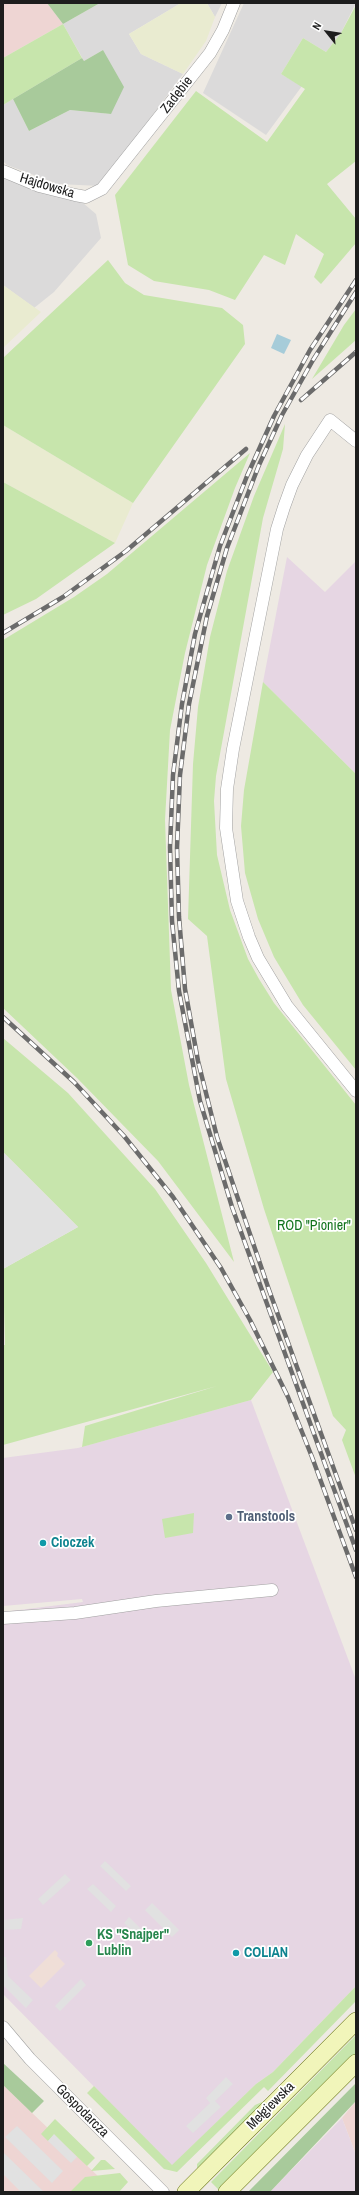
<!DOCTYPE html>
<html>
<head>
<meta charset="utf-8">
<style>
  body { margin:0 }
  #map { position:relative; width:359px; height:2195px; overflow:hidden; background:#eeeae3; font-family:"Archivo Narrow",sans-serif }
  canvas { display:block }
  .frame { position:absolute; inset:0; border:4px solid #1d1d1d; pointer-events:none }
  .north { position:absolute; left:307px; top:12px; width:40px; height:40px; -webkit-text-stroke:3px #fff; paint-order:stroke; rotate:300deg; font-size:11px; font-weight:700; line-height:16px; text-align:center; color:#1d1d1d }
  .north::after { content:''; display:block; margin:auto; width:14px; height:18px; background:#1d1d1d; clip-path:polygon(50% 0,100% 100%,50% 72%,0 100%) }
</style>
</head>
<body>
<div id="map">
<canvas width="359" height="2195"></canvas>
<div class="frame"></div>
<div class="north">N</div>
</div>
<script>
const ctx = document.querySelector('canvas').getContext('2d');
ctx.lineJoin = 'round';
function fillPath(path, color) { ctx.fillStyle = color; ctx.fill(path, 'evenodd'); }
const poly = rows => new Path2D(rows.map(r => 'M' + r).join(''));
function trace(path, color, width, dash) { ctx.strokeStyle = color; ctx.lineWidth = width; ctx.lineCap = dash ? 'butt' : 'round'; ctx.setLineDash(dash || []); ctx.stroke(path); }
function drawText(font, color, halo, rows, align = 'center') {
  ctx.font = font + ' "Archivo Narrow",sans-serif'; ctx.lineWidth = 3.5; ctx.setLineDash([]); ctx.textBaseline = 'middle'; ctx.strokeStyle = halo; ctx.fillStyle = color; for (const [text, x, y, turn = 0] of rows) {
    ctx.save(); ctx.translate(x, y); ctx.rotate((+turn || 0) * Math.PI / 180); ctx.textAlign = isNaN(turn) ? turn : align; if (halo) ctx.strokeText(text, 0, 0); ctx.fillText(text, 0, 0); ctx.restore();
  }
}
fillPath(poly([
  [100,3,181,3,129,34,141,54,183,74,100,186,58,184,7,165,3,161,3,105,13,99,29,131,70,110,111,114,103,50,84,61,63,24],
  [207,3,222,3,215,17],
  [244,3,356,3,341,33,326,52,303,38,281,74,302,86,266,135,203,93],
  [3,175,83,203,96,214,101,238,54,292,34,308,3,285]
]), '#dbdada');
fillPath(poly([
  [3,3,47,3,63,24,3,58],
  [3,2085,101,2179,89,2192,3,2192],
  [356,2101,356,2155,342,2118]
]), '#eed5d3');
fillPath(poly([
  [287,557,325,592,356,561,356,774,263,682],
  [251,1400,356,1680,356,1986,273,2072,256,2084,172,2166,3,1994,3,1612,83,1602,82,1599,3,1606,3,1458,78,1448],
  [342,2118,356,2155,356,2192,270,2192]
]), '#e6d6e3');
fillPath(poly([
  [55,1950,58,1953,57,1956,65,1964,41,1988,29,1976]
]), '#efded7');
fillPath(poly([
  [181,3,207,3,215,17,206,41,183,74,141,54,129,34],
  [3,285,41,312,3,348],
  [3,425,133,503,115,543,3,482]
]), '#e9ebd0');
fillPath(poly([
  [356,5,356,161,327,184,356,219,356,243,321,284,314,277,324,254,296,234,285,265,264,255,235,300,209,290,154,281,128,265,115,195,196,91,267,142,305,89,281,74,303,38,326,52,341,33],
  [63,24,82,58,3,105,3,58],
  [108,260,125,283,144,295,222,308,243,325,245,344,133,503,3,425,3,358],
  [356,309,356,340,312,379,344,325],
  [285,424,283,449,263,518,216,776,214,801,217,855,230,910,248,959,259,979,274,1003,356,1105,356,1478,342,1440,346,1430,333,1416,264,1209,226,1079,207,936,188,919,193,764,198,707,210,637,227,571,254,496],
  [250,453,235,488,207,565,185,653,170,730,165,820,171,990,189,1085,234,1262,158,1161,77,1078,3,1008,3,640,74,597,107,574],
  [3,482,115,543,36,599,3,615],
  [263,682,356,774,356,1070,303,1005,274,957,258,919,245,873,241,826,244,790],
  [3,1038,68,1093,155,1189,206,1263,273,1372,251,1400,82,1447,85,1426,217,1386,3,1445,3,1345,5,1345,3,1269,78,1227,3,1152],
  [194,1513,193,1533,165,1538,162,1519],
  [356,1986,356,2001,268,2091,264,2087,177,2172,164,2169,87,2093,94,2086,172,2165,256,2084,273,2072],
  [356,2035,356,2054,220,2191,211,2182],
  [269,2099,199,2170,197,2168,197,2164,255,2105],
  [55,2119,95,2158,87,2166,54,2135,48,2141,41,2134],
  [101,2160,105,2160,115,2169,91,2171],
  [120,2173,128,2182,119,2192,70,2192,85,2177]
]), '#c7e5ac');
fillPath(poly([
  [47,3,100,3,63,24],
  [103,50,124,87,111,114,70,110,29,131,13,99,82,58,84,61],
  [3,2063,44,2101,32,2113,3,2085],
  [356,2083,356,2101,270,2192,248,2192]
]), '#a8ca9b');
fillPath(poly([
  [3,1152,78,1227,3,1269],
  [105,1861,131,1886,126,1891,100,1866],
  [65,1874,71,1880,43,1905,38,1899],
  [93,1884,116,1906,111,1912,87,1889],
  [152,1903,179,1930,172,1937,145,1910],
  [129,1917,146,1934,141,1939,124,1923],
  [23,1918,21,1929,3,1930,3,1920],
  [3,1957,6,1957,8,1976,33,2000,26,2008,3,1985],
  [81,1979,86,1985,60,2011,55,2006],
  [226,2077,233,2084,215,2101,221,2107,193,2133,186,2126,210,2103,206,2098],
  [17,2126,63,2171,52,2183,5,2137],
  [54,2134,77,2157,71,2163,48,2141],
  [3,2152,43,2191,42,2192,21,2192,3,2174]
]), '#e1e1e1');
fillPath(poly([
  [277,334,291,340,284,354,271,348]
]), '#a6ccd9');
const street = poly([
  [3,171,39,186,75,195,86,197,102,189,210,53,223,30,234,3],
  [356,441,330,420,307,455,292,485,284,507,277,529,233,749,227,789,226,828,237,901,249,937,258,958,287,1006,356,1091],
  [3,1618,75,1613,156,1601,272,1590],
  [3,2027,30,2059,163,2192]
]);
const secondary = poly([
  [186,2192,356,2021],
  [227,2192,356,2063]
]);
trace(street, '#a1a1a1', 13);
trace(secondary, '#606d0c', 18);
trace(street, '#fff', 12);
trace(secondary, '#f1f5ba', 17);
const rail = poly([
  [356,280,310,350,274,416,247,476,220,546,195,634,182,704,173,775,170,847,172,921,179,991,200,1101,232,1207,356,1550],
  [356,292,313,360,282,415,259,465,227,548,207,616,189,704,180,775,177,848,179,917,185,989,198,1061,217,1137,269,1290,356,1530],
  [301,400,356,352],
  [3,633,63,597,126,551,246,449],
  [3,1017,74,1082,124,1136,173,1197,221,1268,250,1320,288,1397,312,1457,356,1577]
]);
trace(rail, '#6b6b6b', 4.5);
trace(rail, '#fff', 3, [9]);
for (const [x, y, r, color] of [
  [229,1517,4,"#5c6f8a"],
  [43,1543,4,"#0f9aa8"],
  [89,1943,4,"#2e9e5b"],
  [236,1953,4,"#0f9aa8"]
]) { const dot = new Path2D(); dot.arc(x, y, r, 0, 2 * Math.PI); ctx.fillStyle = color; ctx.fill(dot); trace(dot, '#fff', 1.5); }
drawText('14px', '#1d1d1d', '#fff', [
  ["Zadębie",177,95,-52],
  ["Hajdowska",47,186,17],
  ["Mełgiewska",271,2106,-45],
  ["Gospodarcza",82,2111,45]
]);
drawText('14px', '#12741c', '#fff', [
  ["ROD \"Pionier\"",314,1226]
]);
drawText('bold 14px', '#4e5e75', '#fff', [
  ["Transtools",237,1517]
], 'left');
drawText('bold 14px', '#0d838f', '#fff', [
  ["Cioczek",51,1543],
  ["COLIAN",244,1953]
], 'left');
drawText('bold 14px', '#27864d', '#fff', [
  ["KS \"Snajper\"",97,1935],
  ["Lublin",97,1951]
], 'left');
</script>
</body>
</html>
